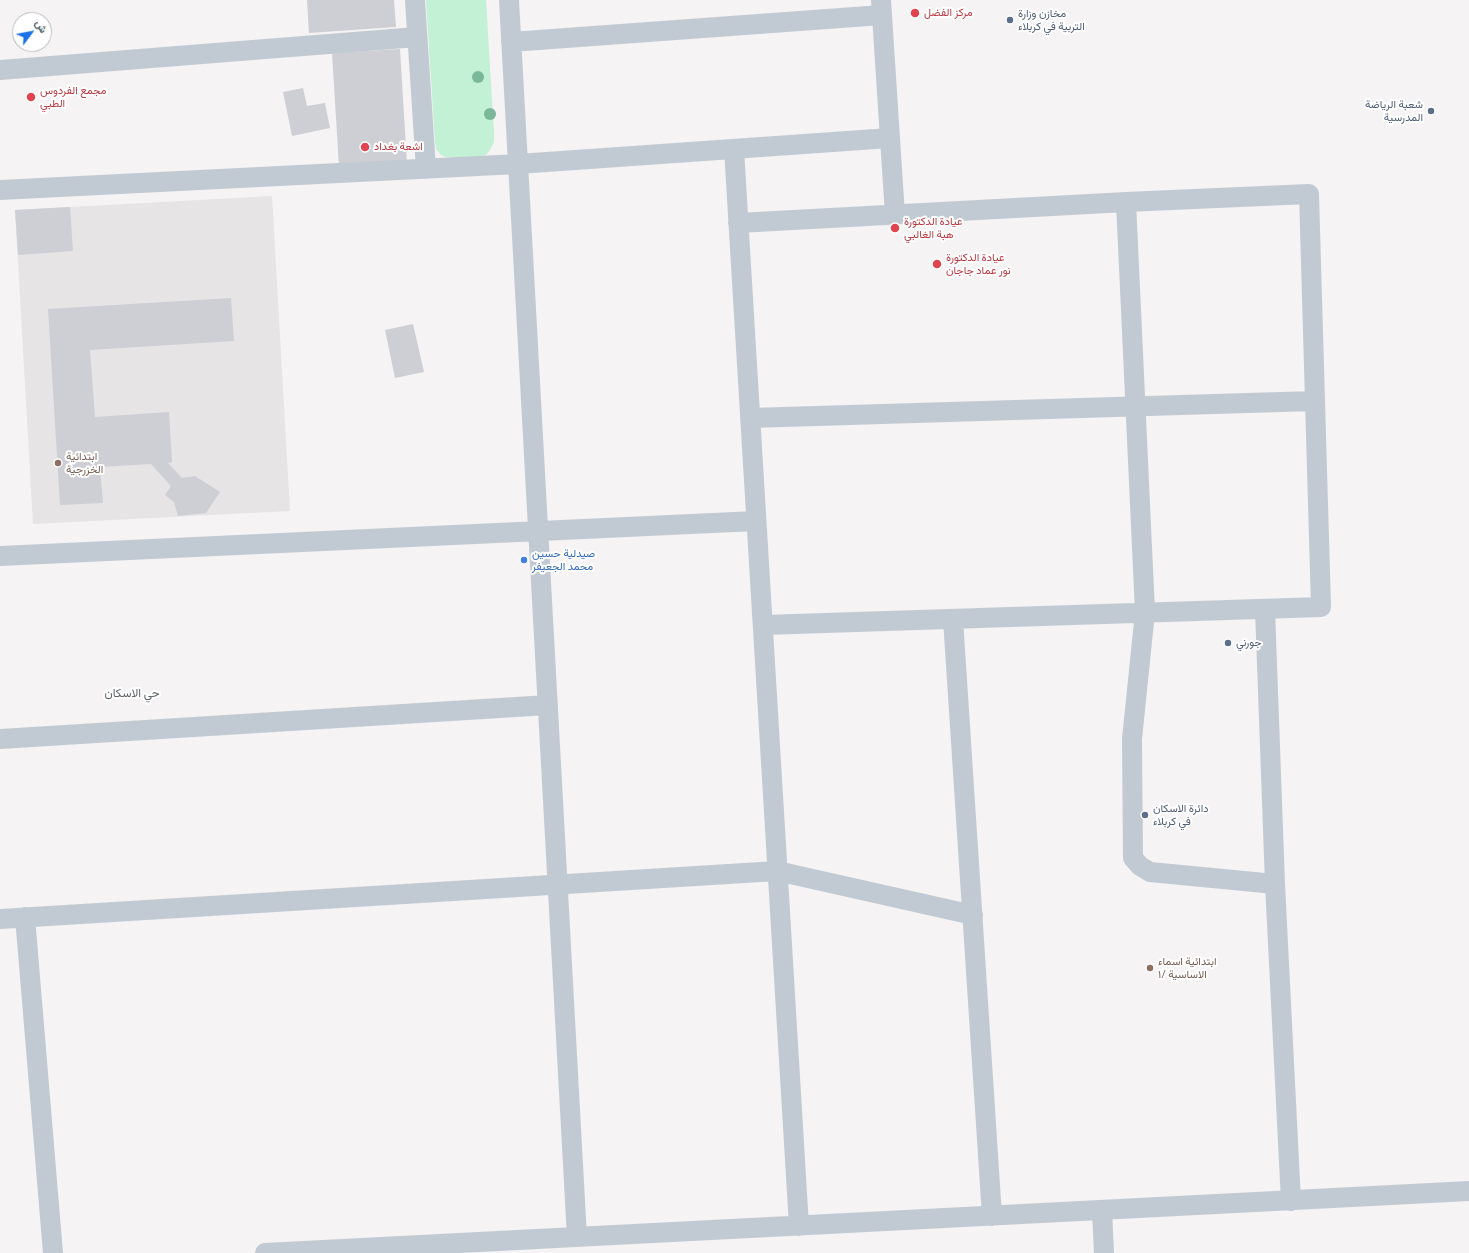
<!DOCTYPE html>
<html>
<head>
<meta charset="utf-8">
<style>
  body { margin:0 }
  #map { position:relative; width:1469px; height:1253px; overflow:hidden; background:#f5f3f3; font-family:"Titillium Web",Vazirmatn,sans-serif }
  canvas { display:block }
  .north { position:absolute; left:12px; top:12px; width:40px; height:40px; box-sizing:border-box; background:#fff; border:1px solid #b7bbc0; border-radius:50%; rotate:58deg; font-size:11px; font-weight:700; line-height:16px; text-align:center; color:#4a5661 }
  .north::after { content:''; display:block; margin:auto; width:14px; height:18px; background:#1a73e8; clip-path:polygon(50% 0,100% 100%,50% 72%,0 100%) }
</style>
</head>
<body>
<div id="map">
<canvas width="1469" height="1253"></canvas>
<div class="north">ش</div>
</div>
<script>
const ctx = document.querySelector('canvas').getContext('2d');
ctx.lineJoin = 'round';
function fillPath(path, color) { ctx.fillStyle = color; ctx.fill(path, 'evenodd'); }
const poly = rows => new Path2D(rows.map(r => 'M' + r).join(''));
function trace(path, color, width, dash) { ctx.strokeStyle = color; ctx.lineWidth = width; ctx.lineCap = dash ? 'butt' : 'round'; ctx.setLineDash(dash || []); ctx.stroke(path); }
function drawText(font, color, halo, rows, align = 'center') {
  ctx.font = font + ' "Titillium Web",Vazirmatn,sans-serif'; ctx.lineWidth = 4; ctx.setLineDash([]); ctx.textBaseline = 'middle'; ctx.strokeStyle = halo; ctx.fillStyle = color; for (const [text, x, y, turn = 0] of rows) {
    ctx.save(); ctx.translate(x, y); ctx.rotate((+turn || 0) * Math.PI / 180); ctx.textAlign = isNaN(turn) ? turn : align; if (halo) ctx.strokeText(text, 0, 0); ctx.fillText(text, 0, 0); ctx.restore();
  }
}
fillPath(poly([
  [272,196,290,511,33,524,15,210]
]), '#e6e4e5');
fillPath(poly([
  [426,0,486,0,494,133,494,142,490,150,486,155,479,157,446,157,441,155,436,149,435,143]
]), '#c3f1d5');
fillPath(poly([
  [307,0,394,0,396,27,309,33],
  [400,49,407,164,339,167,332,53],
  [303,88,307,106,325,103,330,128,292,136,283,92],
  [70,207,73,251,18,255,15,210],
  [231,298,234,341,90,350,95,417,169,412,172,462,168,463,182,478,195,476,220,492,206,513,178,516,174,502,165,495,171,486,151,464,100,467,103,503,60,505,48,309],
  [413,324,424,372,395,378,385,330]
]), '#cdcfd5');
trace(poly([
  [415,0,426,169],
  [509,0,577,1237],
  [881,0,895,215],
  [511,42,882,15],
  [0,70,417,37],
  [734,149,799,1226],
  [0,190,518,164,890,138],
  [1126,202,1145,612,1132,739,1133,858,1140,866,1150,872,1275,884],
  [738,223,1126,202,1309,194,1321,607,763,625],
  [750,418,1314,401],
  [0,556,756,521],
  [1265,609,1275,884,1291,1201],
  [953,619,992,1216],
  [0,739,548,705],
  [25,917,53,1253],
  [0,919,777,871,973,915],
  [1102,1210,1104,1253],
  [265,1253,1469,1191]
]), '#c1cad2', 20);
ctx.fillStyle = '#7bb799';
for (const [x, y] of [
  [478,77],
  [490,114]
]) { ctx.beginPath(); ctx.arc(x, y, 6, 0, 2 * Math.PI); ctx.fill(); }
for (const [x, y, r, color] of [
  [915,13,5,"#e0444e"],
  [1010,20,4,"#5c6f8a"],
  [31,97,5,"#e0444e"],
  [1431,111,4,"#5c6f8a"],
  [365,147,5,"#e0444e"],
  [895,228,5,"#e0444e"],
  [937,264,5,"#e0444e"],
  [58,463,4,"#8d6e63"],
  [524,560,4,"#3f7fe0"],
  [1228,643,4,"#5c6f8a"],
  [1145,815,4,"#5c6f8a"],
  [1150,968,4,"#8d6e63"]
]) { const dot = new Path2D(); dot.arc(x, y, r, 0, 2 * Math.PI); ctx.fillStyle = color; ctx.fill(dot); trace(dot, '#fff', 1.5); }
drawText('11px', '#be3a42', '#fff', [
  ["مركز الفضل",924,13],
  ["مجمع الفردوس",40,91],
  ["الطبي",40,104],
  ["اشعة بغداد",374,147],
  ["عيادة الدكتورة",904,222],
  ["هبة الغالبي",904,235],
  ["عيادة الدكتورة",946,258],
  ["نور عماد جاجان",946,271]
], 'left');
drawText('11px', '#4e5e75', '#fff', [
  ["مخازن وزارة",1018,14],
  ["التربية في كربلاء",1018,27],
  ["شعبة الرياضة",1423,105,"right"],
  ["المدرسية",1423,118,"right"],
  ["جورني",1236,643],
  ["دائرة الاسكان",1153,809],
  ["في كربلاء",1153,822]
], 'left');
drawText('11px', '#785e54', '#fff', [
  ["ابتدائية",66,457],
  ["الخزرجية",66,470],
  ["ابتدائية اسماء",1158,962],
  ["الاساسية /١",1158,975]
], 'left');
drawText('11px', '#366cbe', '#fff', [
  ["صيدلية حسين",532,554],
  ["محمد الجعيفر",532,567]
], 'left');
drawText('12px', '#5f6368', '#fff', [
  ["حي الاسكان",132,694]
]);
</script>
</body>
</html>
